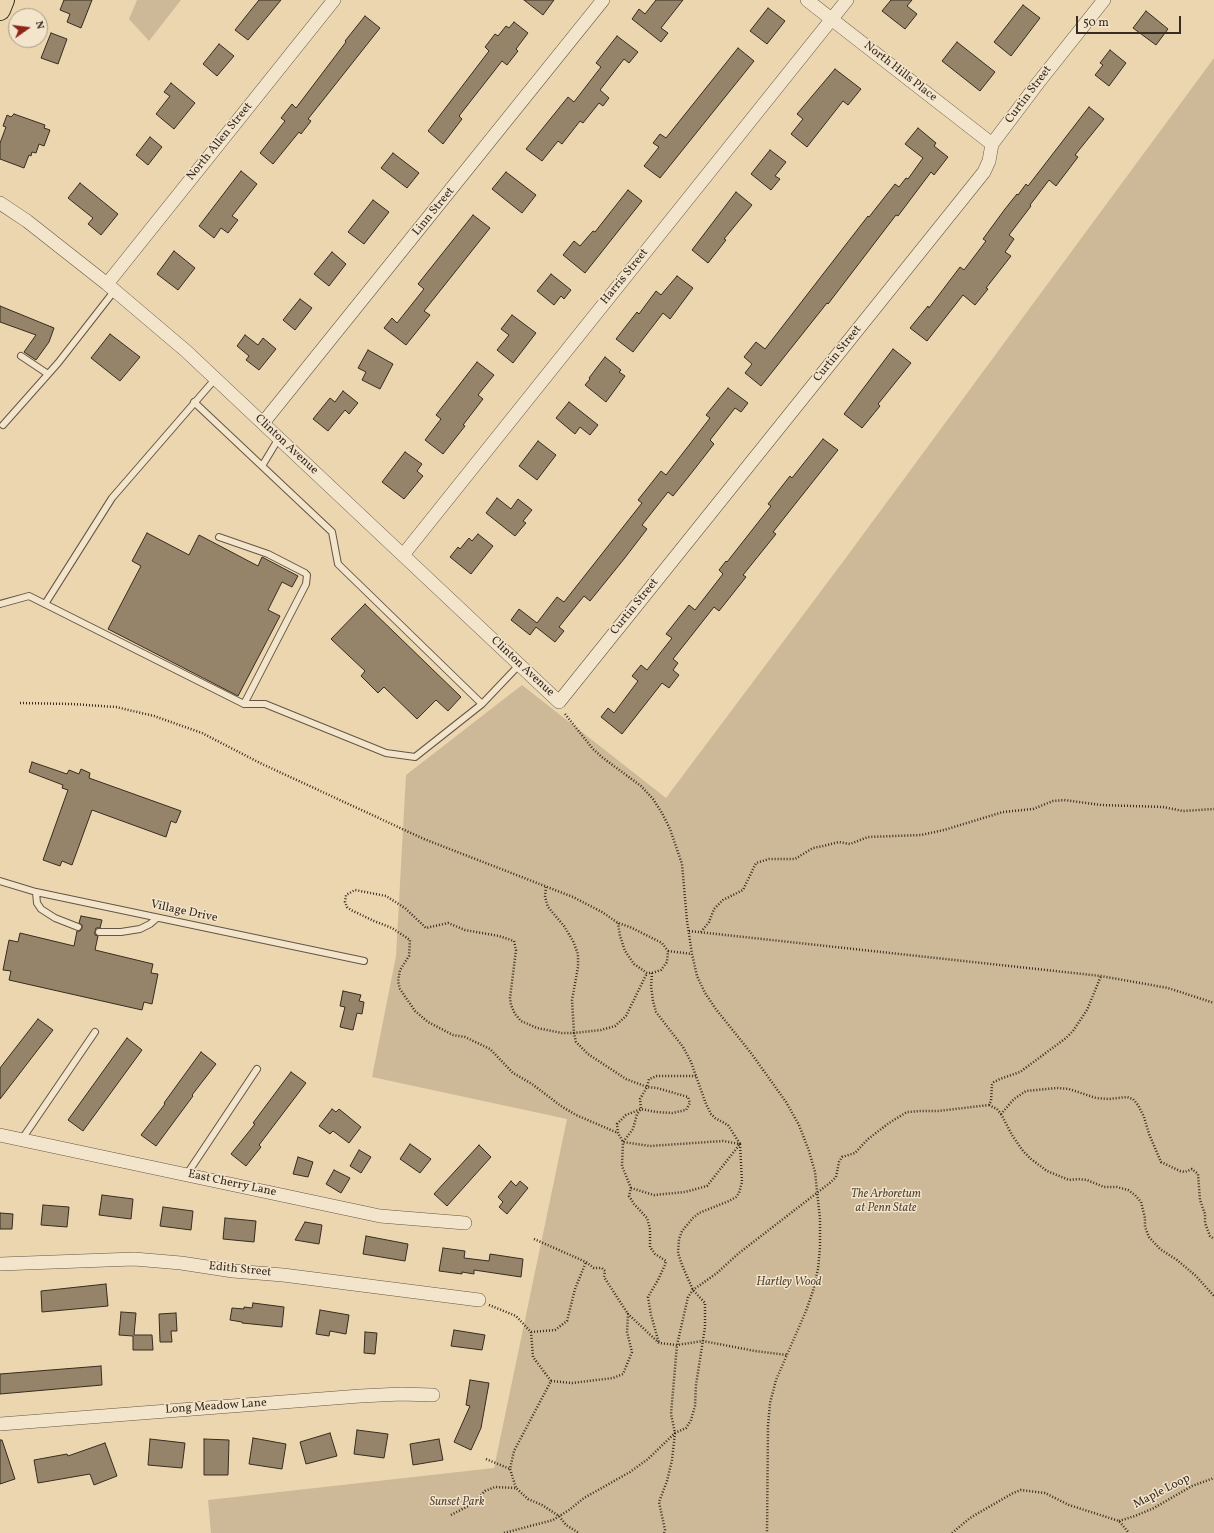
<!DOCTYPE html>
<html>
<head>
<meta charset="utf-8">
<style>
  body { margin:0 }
  #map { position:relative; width:1214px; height:1533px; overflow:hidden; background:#ecd6b0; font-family:Vollkorn,serif }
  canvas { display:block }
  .north { position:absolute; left:8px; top:8px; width:40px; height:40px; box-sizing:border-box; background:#f3e4cc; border:1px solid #a89a87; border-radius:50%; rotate:76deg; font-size:11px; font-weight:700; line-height:16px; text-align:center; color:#372c1f }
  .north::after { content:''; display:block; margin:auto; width:14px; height:18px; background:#8f2418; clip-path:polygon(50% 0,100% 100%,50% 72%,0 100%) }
  .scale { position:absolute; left:1076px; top:16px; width:105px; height:18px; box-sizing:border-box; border:2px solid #372c1f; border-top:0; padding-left:5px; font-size:12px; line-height:14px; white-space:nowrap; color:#372c1f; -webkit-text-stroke:3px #f3e4cc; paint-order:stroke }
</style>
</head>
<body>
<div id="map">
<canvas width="1214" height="1533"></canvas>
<div class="north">N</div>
<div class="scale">50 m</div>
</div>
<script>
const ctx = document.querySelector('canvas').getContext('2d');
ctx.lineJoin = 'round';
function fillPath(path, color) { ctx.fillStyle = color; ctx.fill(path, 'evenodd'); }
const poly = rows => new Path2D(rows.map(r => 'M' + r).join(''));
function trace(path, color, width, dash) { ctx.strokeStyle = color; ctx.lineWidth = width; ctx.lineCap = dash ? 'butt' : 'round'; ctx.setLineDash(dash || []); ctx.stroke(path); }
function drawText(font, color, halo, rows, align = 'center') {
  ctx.font = font + ' Vollkorn,serif'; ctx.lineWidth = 3; ctx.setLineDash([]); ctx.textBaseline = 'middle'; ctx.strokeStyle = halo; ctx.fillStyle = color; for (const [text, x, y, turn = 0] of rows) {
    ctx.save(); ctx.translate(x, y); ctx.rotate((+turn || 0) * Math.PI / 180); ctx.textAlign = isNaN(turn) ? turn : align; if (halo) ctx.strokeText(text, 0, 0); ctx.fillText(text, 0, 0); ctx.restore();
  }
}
fillPath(poly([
  [137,0,181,0,149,41,129,19],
  [1214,58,1214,1533,211,1533,208,1500,494,1468,567,1119,372,1077,396,956,406,775,522,685,666,798,845,559]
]), '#cdb997');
const building = poly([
  [64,0,92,0,81,28,67,22,70,14,60,10,64,0],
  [259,0,281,0,248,40,235,30,259,0],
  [524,0,554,0,543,15,524,0],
  [656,0,683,0,661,28,668,33,661,42,632,19,639,9,645,14,656,0],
  [891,0,912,0,907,6,917,14,905,29,882,11,891,0],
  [1023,5,1040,18,1011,56,994,42,1023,5],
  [768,8,785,21,767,44,750,31,768,8],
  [1146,11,1168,29,1156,45,1133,28,1146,11],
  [365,16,380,28,308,119,311,121,301,134,299,132,273,164,260,153,285,121,281,118,292,104,296,108,346,42,345,41,365,16],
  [514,22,528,33,516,49,518,51,507,65,502,61,459,116,462,119,443,144,428,131,489,51,485,47,495,34,498,36,506,26,509,28,514,22],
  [51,33,67,39,58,64,41,58,51,33],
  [617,36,638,52,629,63,624,59,600,90,609,98,603,106,599,103,583,123,580,121,562,144,558,141,542,161,526,149,568,97,574,102,601,67,596,63,617,36],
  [957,42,995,72,980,91,942,61,957,42],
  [219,44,234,56,217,76,203,64,219,44],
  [738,48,754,61,660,178,644,166,659,147,653,143,660,134,666,138,738,48],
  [1110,50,1126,63,1109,86,1095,75,1103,65,1100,63,1110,50],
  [835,69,861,89,848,105,843,101,807,147,791,134,803,119,797,114,835,69],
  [171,83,195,103,174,129,156,114,170,96,164,92,171,83],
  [1089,107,1104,119,1075,155,1078,157,1056,186,1049,180,1030,205,1031,206,1009,235,1014,239,1005,252,1011,256,986,288,988,289,975,305,963,295,927,341,910,328,928,306,929,308,960,267,964,270,986,241,983,239,1005,209,1017,194,1018,195,1026,184,1028,186,1089,107],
  [14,114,45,125,44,128,50,130,44,146,39,144,36,153,32,152,31,156,29,155,24,168,0,159,0,143,6,127,3,126,7,115,11,117,14,114],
  [918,128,936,143,934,146,948,157,934,175,931,172,898,216,896,215,828,304,827,303,761,386,745,373,752,364,744,357,756,342,765,349,868,216,869,217,895,184,899,187,906,178,908,179,923,158,905,144,918,128],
  [150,137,162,147,148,165,136,155,150,137],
  [770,150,786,162,775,176,780,179,771,190,751,174,770,150],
  [393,153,419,173,407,188,381,168,393,153],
  [241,171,257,184,232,216,238,220,228,233,221,228,214,238,199,226,241,171],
  [506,172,536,195,522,213,492,189,506,172],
  [80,183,118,214,101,235,88,224,93,218,68,198,80,183],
  [628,190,642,201,585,273,563,255,574,241,580,246,593,231,595,232,628,190],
  [736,192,752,205,724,239,726,240,708,263,692,250,736,192],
  [373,200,389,212,364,244,348,232,373,200],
  [473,215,490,228,424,311,430,315,406,345,384,328,392,318,397,323,424,289,418,284,473,215],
  [174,251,195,268,178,290,157,274,174,251],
  [332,252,346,264,329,286,314,274,332,252],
  [551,274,571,290,564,299,561,296,554,305,537,291,551,274],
  [677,276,693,288,670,319,663,313,633,352,616,339,637,312,639,314,656,291,661,295,677,276],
  [300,299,312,308,295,330,283,320,300,299],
  [0,306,54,328,49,342,36,360,24,352,36,335,0,322,0,306],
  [512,315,536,333,513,363,497,350,509,335,501,329,512,315],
  [110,334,140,357,120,381,91,358,110,334],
  [245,335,258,345,263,338,276,349,259,370,246,360,249,356,237,346,245,335],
  [893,349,911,363,878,404,880,406,862,428,844,414,893,349],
  [368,350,393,364,380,389,362,380,366,372,358,368,368,350],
  [605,357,621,370,619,372,625,376,606,402,585,385,590,379,589,378,605,357],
  [477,362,494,375,478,395,483,399,463,425,465,426,443,454,425,440,441,419,436,415,477,362],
  [728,388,748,403,741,412,735,408,710,440,714,444,693,471,673,496,668,492,642,525,647,529,624,559,590,601,584,596,559,627,564,631,555,642,536,627,530,635,511,620,519,609,537,623,557,597,564,602,642,503,638,500,661,471,666,475,710,418,706,415,728,388],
  [343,391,358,403,349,414,345,410,328,431,313,419,330,398,335,402,343,391],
  [569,402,598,425,590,435,580,427,575,434,556,418,569,402],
  [823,439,838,450,773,532,776,534,743,575,746,577,719,611,714,607,673,659,678,663,673,670,679,675,669,688,662,683,622,734,601,717,608,708,614,713,638,681,632,676,641,665,647,670,672,638,666,634,689,605,695,610,723,574,719,570,726,561,727,562,771,506,768,504,790,476,792,478,823,439],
  [538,441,556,455,537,480,519,466,538,441],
  [405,452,422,464,417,471,423,476,404,499,382,482,405,452],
  [497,498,511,509,518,499,532,510,523,521,526,523,515,536,486,513,497,498],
  [147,533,189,555,199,535,258,566,262,557,298,576,292,587,282,582,268,610,280,616,238,696,108,629,141,566,132,561,147,533],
  [478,534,493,546,471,574,450,557,458,547,460,549,469,538,472,541,478,534],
  [365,604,461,697,448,711,436,700,417,719,384,687,378,693,361,676,365,671,331,639,365,604],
  [32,762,67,774,69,770,79,774,81,769,90,773,89,778,181,811,176,823,171,821,166,837,92,810,72,865,62,861,60,866,43,860,68,790,62,788,63,785,29,772,32,762],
  [81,916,102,920,100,928,96,928,95,932,95,935,98,936,95,950,153,964,151,973,158,974,152,1004,144,1002,142,1010,9,980,11,971,3,970,9,940,18,942,20,933,74,946,77,931,80,931,82,928,82,925,79,923,81,916],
  [343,991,361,995,359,1001,364,1002,362,1014,357,1013,353,1030,340,1027,345,1007,340,1006,343,991],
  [38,1019,53,1030,0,1099,0,1068,38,1019],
  [127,1038,142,1050,83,1131,68,1120,127,1038],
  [201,1052,216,1064,192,1095,193,1096,156,1146,141,1135,165,1104,164,1103,201,1052],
  [291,1072,306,1083,259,1145,261,1147,246,1166,231,1154,255,1124,253,1123,291,1072],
  [332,1109,336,1112,339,1109,361,1127,349,1143,333,1131,330,1134,319,1126,332,1109],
  [410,1144,431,1159,420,1173,400,1159,410,1144],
  [479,1145,491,1157,447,1206,434,1194,479,1145],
  [359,1150,371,1157,361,1173,350,1166,359,1150],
  [298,1157,313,1162,308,1177,293,1174,298,1157],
  [334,1170,350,1178,341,1193,326,1184,334,1170],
  [511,1181,516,1186,520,1181,528,1188,507,1214,499,1207,503,1202,498,1197,511,1181],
  [102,1195,133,1199,131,1219,99,1215,102,1195],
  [43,1205,69,1207,67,1227,41,1225,43,1205],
  [163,1207,193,1211,191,1230,160,1226,163,1207],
  [0,1213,13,1214,12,1229,0,1229,0,1213],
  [225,1218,256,1221,254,1242,223,1239,225,1218],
  [305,1222,322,1225,319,1244,295,1240,305,1222],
  [366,1236,408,1244,405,1261,363,1254,366,1236],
  [443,1248,465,1251,464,1258,489,1261,490,1254,523,1259,521,1277,474,1270,474,1274,462,1272,462,1274,439,1271,443,1248],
  [106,1284,108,1306,42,1312,41,1291,106,1284],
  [253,1303,284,1307,282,1327,242,1323,242,1322,230,1320,232,1308,244,1309,244,1307,252,1308,253,1303],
  [320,1310,349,1315,346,1334,330,1331,329,1336,316,1334,320,1310],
  [121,1312,136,1313,134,1335,152,1335,153,1350,133,1350,133,1336,119,1335,121,1312],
  [176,1313,177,1331,171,1331,172,1342,160,1342,159,1314,176,1313],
  [454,1330,485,1335,482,1350,451,1346,454,1330],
  [365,1332,377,1333,375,1354,364,1353,365,1332],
  [101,1366,102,1385,0,1394,0,1374,101,1366],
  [470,1380,489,1383,481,1428,471,1450,454,1442,470,1406,466,1405,470,1380],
  [357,1430,388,1434,384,1458,354,1454,357,1430],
  [330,1433,337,1456,306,1464,300,1442,330,1433],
  [253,1438,286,1444,282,1469,249,1464,253,1438],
  [150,1439,185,1443,182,1468,148,1465,150,1439],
  [204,1439,229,1440,228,1475,204,1475,204,1439],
  [439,1439,443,1460,413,1465,410,1444,439,1439],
  [0,1440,2,1440,15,1479,0,1484,0,1440],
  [105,1443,117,1476,94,1485,90,1474,38,1483,34,1460,67,1454,68,1456,105,1443]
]);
fillPath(building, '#95846a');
trace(building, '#372c1f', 1);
const lane = poly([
  [21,356,48,374],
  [216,378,112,498,45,604,244,704,265,704,386,753,415,757,482,704,520,664],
  [194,402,332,532,338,564,482,704],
  [3,425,58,363,115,290],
  [262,466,279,438],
  [219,537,268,554,305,573,307,575,306,584,244,704],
  [0,604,29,596,45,604],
  [0,881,36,892,364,961],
  [36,892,37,903,41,909,55,918,78,927],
  [99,932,121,932,140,929,150,924,157,918],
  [22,1139,95,1032],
  [187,1174,257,1069]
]);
const street = poly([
  [807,0,992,144],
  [0,203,27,221,107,284,186,351,559,702,984,172,989,161,992,144,1038,83,1104,0],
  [107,284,334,0],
  [263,423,603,0],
  [403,555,847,0],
  [0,1135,380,1216,465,1223],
  [0,1264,134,1259,181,1263,233,1271,283,1275,479,1300],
  [0,1424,360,1396,401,1394,433,1395]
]);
const primary = poly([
  [0,10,4,0]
]);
trace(lane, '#645643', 8);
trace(street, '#645643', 14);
trace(primary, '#372c1f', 22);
trace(poly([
  [20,703,72,704,116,707,154,716,202,733,260,763,424,839,573,897,602,912,618,923,630,927,662,943,668,951,667,962,661,970,652,973,647,973,634,964,625,951,620,936,618,923],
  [565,714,593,749,603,758,641,786,653,799,662,813,670,829,682,864,687,921,692,954,697,976,705,993,715,1008,751,1053,786,1102,799,1125,809,1151,815,1172,820,1219,820,1247,818,1269,813,1291,806,1311,776,1380,770,1403,768,1426,767,1533],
  [546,887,545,897,548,907,564,926,573,941,578,954,578,967,572,1000,574,1033,562,1033,537,1028,521,1021,515,1014,511,1005,510,998,516,950,514,941,499,936,465,930,448,923,426,928,405,908,386,896,355,890,346,895,345,902,347,907,351,910,374,921,392,928,410,940,409,956,400,970,398,981,400,989,415,1011,428,1022,453,1035,465,1037,490,1049,513,1073,532,1084,561,1106,576,1115,618,1133],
  [689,931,1101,976,1168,988,1214,1003],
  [701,932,709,922,714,909,723,900,743,890,756,863,769,859,795,859,813,848,823,846,839,842,850,844,868,837,921,835,944,830,1003,812,1033,809,1053,801,1064,800,1101,805,1163,807,1183,811,1214,809],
  [668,951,692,954],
  [652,973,651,986,653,1001,656,1012,683,1047,691,1062,706,1104,711,1114,715,1118,728,1125,740,1144,707,1186,685,1192,654,1195,631,1188,629,1196,634,1204,647,1218,650,1229,650,1247,655,1254,666,1261,665,1265,658,1280,648,1297,651,1315,659,1343],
  [989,1105,997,1109,1001,1114,1014,1099,1026,1091,1057,1088,1069,1089,1096,1098,1109,1099,1127,1097,1133,1099,1138,1105,1144,1117,1149,1134,1161,1162,1180,1171,1185,1172,1192,1169,1198,1174,1200,1200,1205,1214,1205,1223,1210,1236,1214,1239],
  [1001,1114,1012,1135,1023,1151,1031,1159,1047,1171,1069,1180,1078,1179,1087,1180,1104,1187,1117,1187,1128,1190,1135,1195,1141,1202,1145,1218,1145,1227,1149,1237,1160,1249,1177,1260,1196,1276,1214,1296],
  [631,1188,622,1166,623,1142,633,1129,637,1114,641,1109,640,1099,647,1087,649,1079,657,1076,696,1076],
  [534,1239,586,1262,594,1268,602,1268,605,1271,604,1277,628,1314],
  [489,1305,516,1316,531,1332,533,1357,551,1381,514,1451,510,1469,516,1488],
  [531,1332,555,1330,567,1321,575,1289,586,1262],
  [551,1381,572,1383,613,1378,623,1374,632,1352,627,1332,628,1314,659,1343,677,1345,703,1341,755,1351,787,1355],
  [486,1459,510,1469],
  [451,1515,472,1504,485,1491,495,1487,516,1488,528,1499,542,1505,559,1516,566,1525,579,1533],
  [1119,1521,1135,1516,1154,1508,1192,1486,1214,1478],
  [504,1533,553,1520,569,1510,584,1498,630,1472,648,1459,675,1433,686,1428,691,1420,695,1406,696,1385,705,1327,705,1303,693,1290,682,1265,678,1253,679,1239,682,1231,693,1218,699,1213,729,1201,736,1197,739,1193,742,1182,740,1144,723,1141,650,1146,623,1142,618,1133,617,1124,626,1115,641,1109,656,1112,672,1113,686,1110,690,1103,688,1097,657,1088,647,1087,626,1079,588,1054,576,1042,574,1033,601,1030,615,1026,626,1016,647,973],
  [664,1533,665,1530,659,1502,667,1481,672,1460,675,1433,671,1414,677,1345,688,1297,693,1290,717,1273,739,1253,831,1182,836,1177,839,1162,842,1157,855,1153,868,1139,889,1123,907,1112,921,1111,938,1111,989,1105,991,1101,992,1085,994,1082,1000,1079,1020,1072,1066,1038,1073,1031,1087,1010,1101,976],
  [952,1533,970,1518,987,1508,1013,1493,1021,1490,1045,1493,1069,1505,1119,1521,1129,1533]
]), '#372c1f', 2.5, [1, 2]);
trace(lane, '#f3e4cc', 6);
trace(street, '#f3e4cc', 13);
trace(primary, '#ecd6b0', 20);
drawText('12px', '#372c1f', '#f3e4cc', [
  ["North Hills Place",900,72,38],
  ["Curtin Street",1029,95,-53],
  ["North Allen Street",220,142,-51],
  ["Linn Street",434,212,-51],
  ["Harris Street",625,277,-51],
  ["Curtin Street",838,354,-51],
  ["Clinton Avenue",286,445,43],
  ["Curtin Street",635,607,-51],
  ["Clinton Avenue",522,667,43],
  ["Village Drive",184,912,12],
  ["East Cherry Lane",232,1184,12],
  ["Edith Street",240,1270,6],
  ["Long Meadow Lane",216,1407,-4],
  ["Maple Loop",1162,1492,-27]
]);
drawText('italic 12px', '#554837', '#f3e4cc', [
  ["The Arboretum",886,1195],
  ["at Penn State",886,1209],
  ["Hartley Wood",789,1283],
  ["Sunset Park",457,1503]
]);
</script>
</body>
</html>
